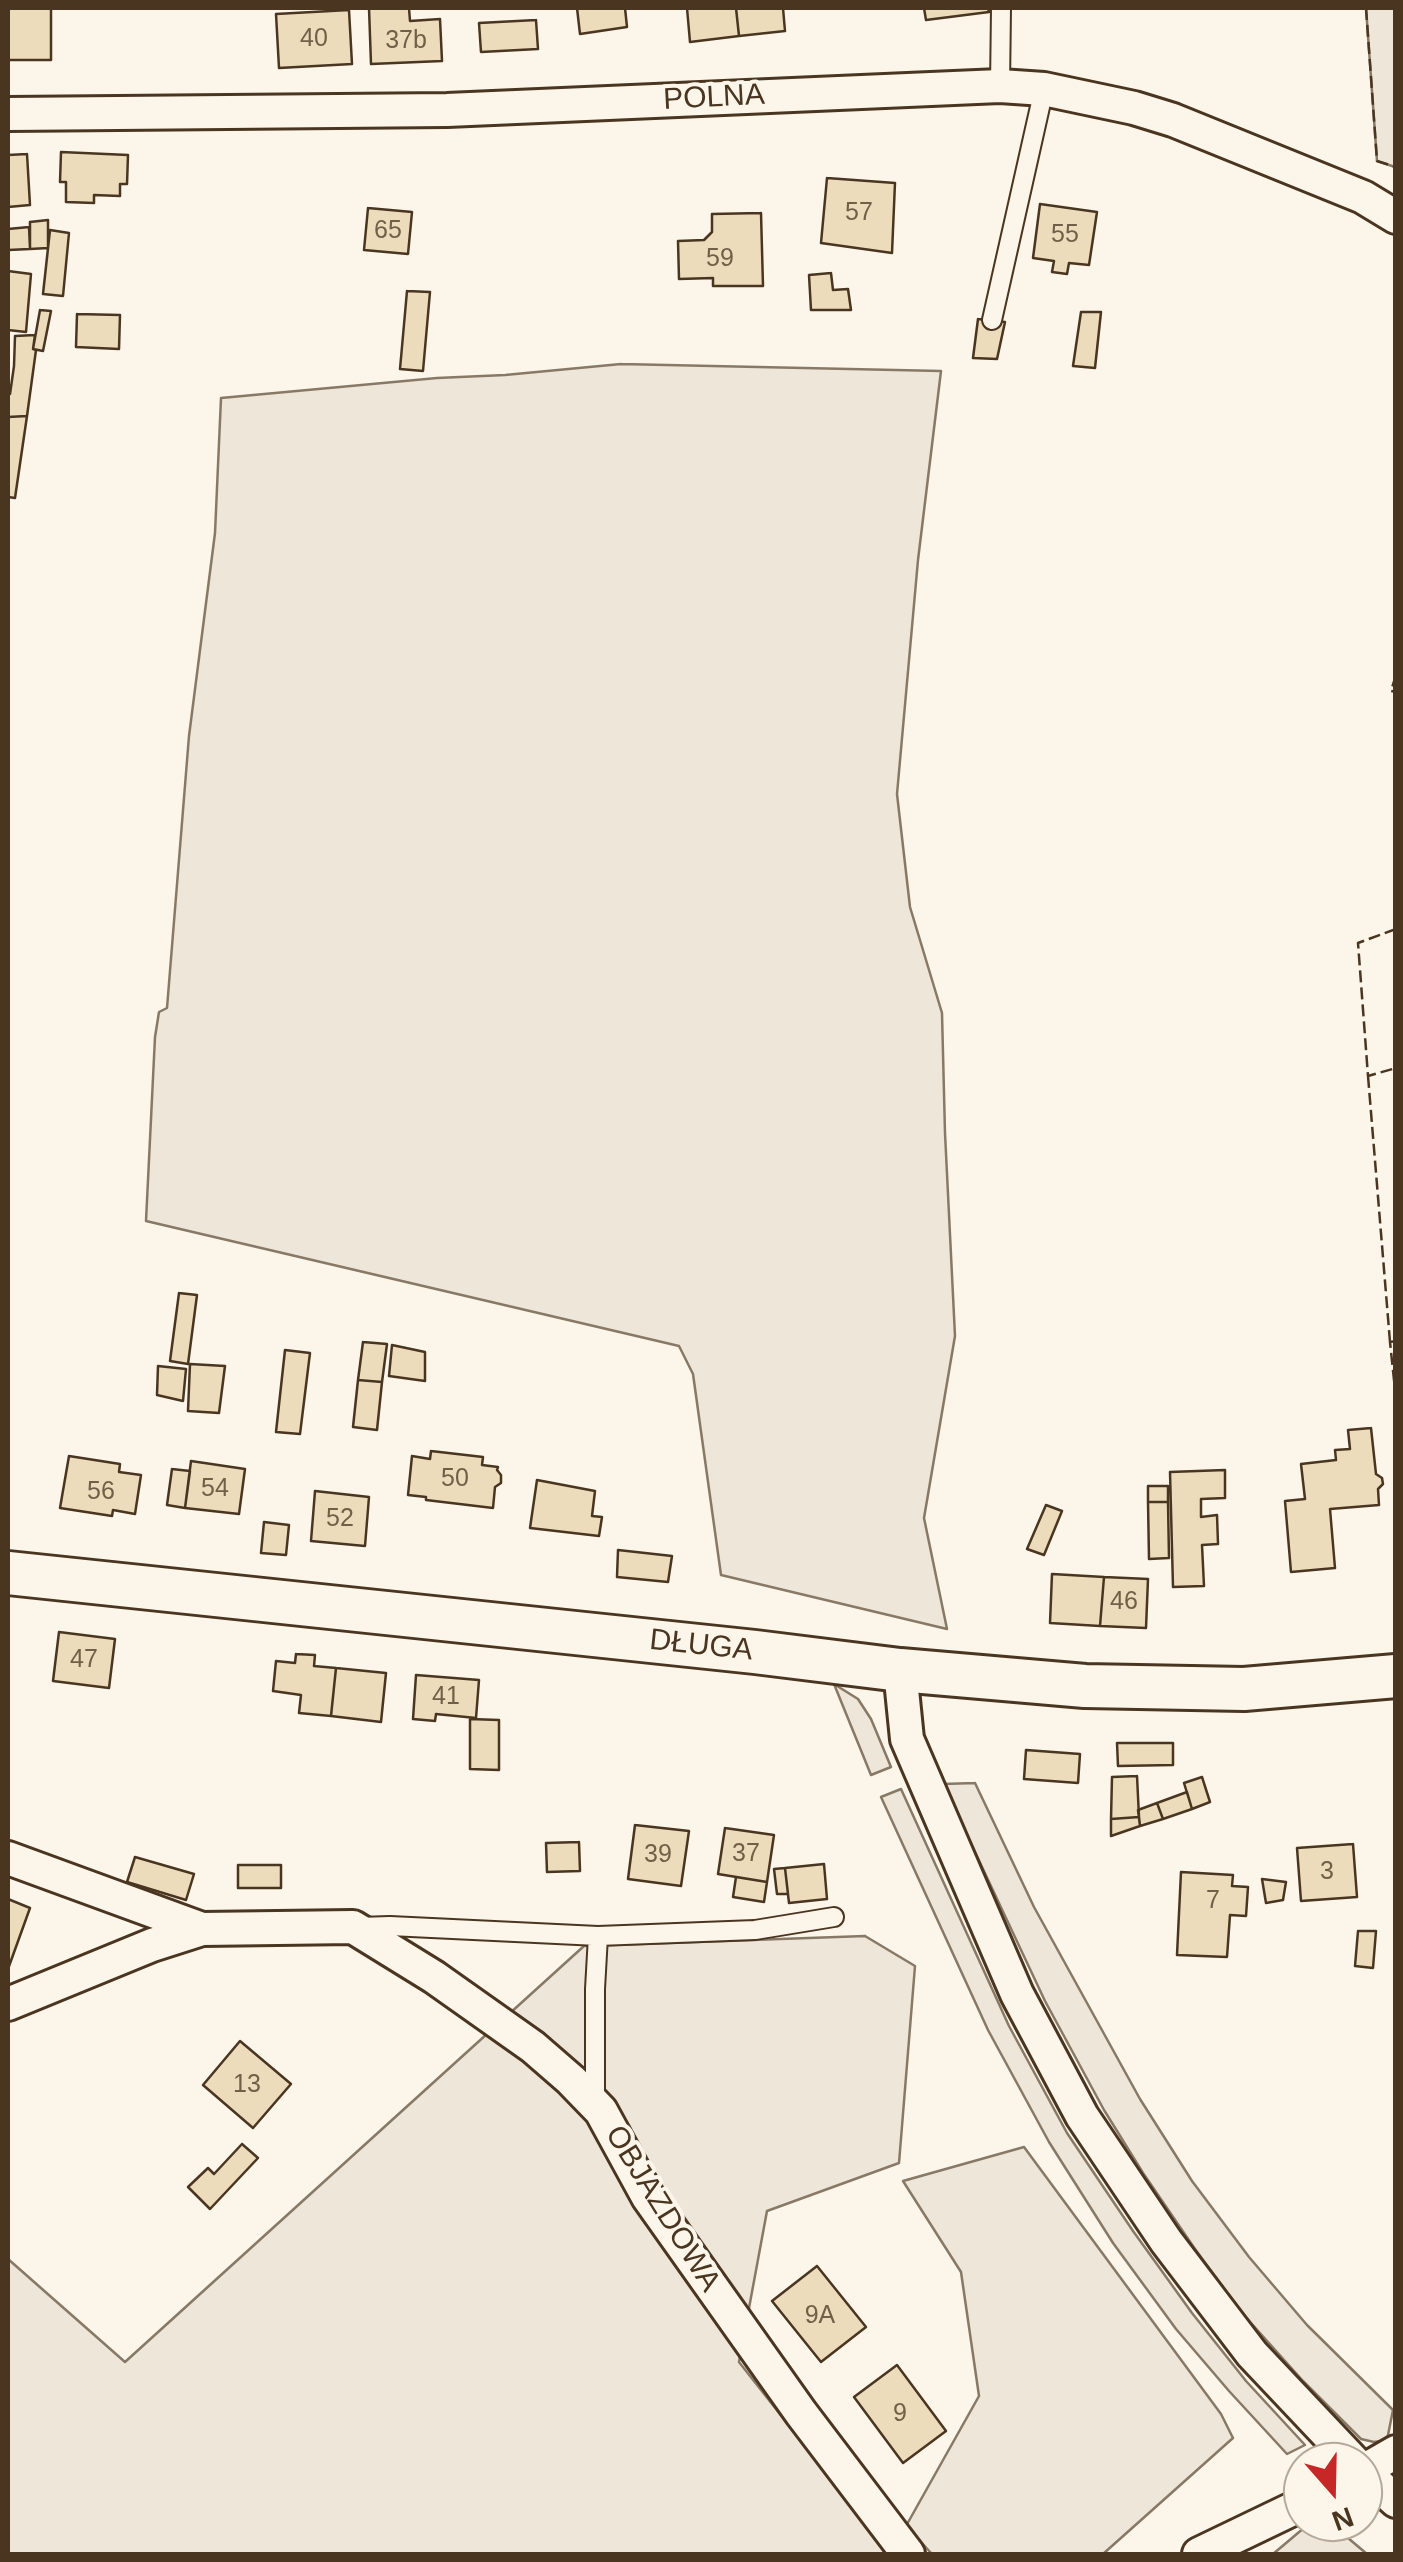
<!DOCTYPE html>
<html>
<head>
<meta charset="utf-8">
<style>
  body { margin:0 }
  #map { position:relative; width:1403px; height:2562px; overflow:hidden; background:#fbf6e9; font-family:Helvetica,sans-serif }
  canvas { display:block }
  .frame { position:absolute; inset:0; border:10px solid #4a3520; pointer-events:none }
  .north { position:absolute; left:1283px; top:2442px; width:100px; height:100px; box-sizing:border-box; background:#fbf6e9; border:2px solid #b4a999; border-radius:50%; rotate:160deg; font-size:28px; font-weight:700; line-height:40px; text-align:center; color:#4a3520 }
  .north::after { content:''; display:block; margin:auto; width:35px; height:45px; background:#c62828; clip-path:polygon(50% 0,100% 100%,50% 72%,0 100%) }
</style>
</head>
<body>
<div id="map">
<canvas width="1403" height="2562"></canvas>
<div class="frame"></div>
<div class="north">N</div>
</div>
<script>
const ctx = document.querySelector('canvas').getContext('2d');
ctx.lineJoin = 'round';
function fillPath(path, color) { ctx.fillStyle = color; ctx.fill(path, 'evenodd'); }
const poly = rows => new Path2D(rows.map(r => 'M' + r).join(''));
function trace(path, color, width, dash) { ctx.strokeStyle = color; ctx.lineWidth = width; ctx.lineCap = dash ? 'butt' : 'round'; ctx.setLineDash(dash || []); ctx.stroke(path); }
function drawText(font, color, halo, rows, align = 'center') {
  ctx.font = font + ' Helvetica,sans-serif'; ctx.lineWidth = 8; ctx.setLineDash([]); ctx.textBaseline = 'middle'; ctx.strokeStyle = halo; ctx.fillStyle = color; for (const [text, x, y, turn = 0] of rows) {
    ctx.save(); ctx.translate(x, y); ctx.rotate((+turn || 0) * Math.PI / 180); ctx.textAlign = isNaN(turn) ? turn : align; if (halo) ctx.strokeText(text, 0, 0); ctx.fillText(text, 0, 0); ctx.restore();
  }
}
const green = poly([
  [1366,8,1395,8,1395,167,1377,161,1366,8],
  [621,364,941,371,918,560,897,794,910,907,942,1013,945,1133,955,1336,924,1518,947,1629,721,1575,693,1374,679,1346,146,1221,155,1037,159,1012,167,1008,189,736,215,533,221,398,437,378,505,375,621,364],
  [834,1684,858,1699,871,1719,891,1767,871,1775,834,1684],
  [975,1783,1034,1907,1140,2099,1192,2181,1249,2257,1307,2325,1393,2410,1387,2440,1374,2442,1361,2439,1303,2381,1242,2313,1195,2249,1143,2173,1104,2110,1045,2001,943,1784,975,1783],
  [901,1789,1009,2026,1067,2133,1133,2231,1192,2313,1246,2381,1305,2445,1287,2454,1229,2391,1176,2329,1113,2243,1049,2142,988,2030,881,1797,901,1789],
  [865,1936,915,1966,899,2163,767,2211,739,2362,890,2554,8,2554,8,2259,125,2362,584,1946,865,1936],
  [1024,2147,1221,2414,1233,2438,1103,2554,932,2554,906,2526,979,2396,961,2272,903,2181,1024,2147],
  [1311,2522,1329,2522,1367,2554,1273,2554,1311,2522]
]);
fillPath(green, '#ede6d9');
trace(green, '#887966', 2.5);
const building = poly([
  [8,8,51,8,51,60,8,60,8,8],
  [369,8,409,8,410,21,440,19,442,61,371,64,369,8],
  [577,8,625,8,627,27,580,34,577,8],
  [687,8,736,8,739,36,690,42,687,8],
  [736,8,783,8,785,31,739,36,736,8],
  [924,8,988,8,989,12,926,20,924,8],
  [349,10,352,64,279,68,276,14,349,10],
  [536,20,538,49,481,52,479,23,536,20],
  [61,152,128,155,127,184,120,184,120,196,94,195,94,203,66,202,66,182,60,182,61,152],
  [27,154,30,205,8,207,8,155,27,154],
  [827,178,895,183,892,253,821,243,827,178],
  [1040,204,1097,212,1089,265,1069,263,1067,274,1052,272,1054,261,1033,258,1040,204],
  [368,208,412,212,408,254,364,250,368,208],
  [761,213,763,286,713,286,713,278,679,279,678,241,704,240,712,232,712,214,761,213],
  [48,220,48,248,30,249,30,222,48,220],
  [29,227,30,249,8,250,8,229,29,227],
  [50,230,69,233,63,296,43,294,50,230],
  [8,271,31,274,26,332,8,330,8,271],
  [831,273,833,290,848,289,851,310,811,310,809,275,831,273],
  [407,291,430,292,423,371,400,369,407,291],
  [40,310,51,311,43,351,33,349,40,310],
  [1081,312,1101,312,1095,368,1073,366,1081,312],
  [77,314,120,315,119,349,76,347,77,314],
  [978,319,1005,322,997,359,973,358,978,319],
  [35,335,33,349,36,350,27,416,8,417,8,395,10,394,14,366,15,336,35,335],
  [27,416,15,498,8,497,8,417,27,416],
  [179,1293,197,1295,188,1364,170,1361,179,1293],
  [363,1342,387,1344,382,1382,358,1380,363,1342],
  [392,1345,425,1352,425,1381,389,1376,392,1345],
  [285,1350,310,1353,300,1434,276,1432,285,1350],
  [190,1364,225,1366,219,1413,188,1411,190,1364],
  [158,1366,186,1369,183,1401,157,1395,158,1366],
  [358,1380,382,1382,377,1430,353,1427,358,1380],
  [1371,1428,1376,1474,1382,1478,1383,1484,1378,1489,1379,1505,1330,1509,1335,1568,1291,1572,1285,1501,1305,1499,1301,1464,1336,1460,1335,1450,1350,1449,1348,1430,1371,1428],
  [431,1451,483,1457,482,1465,498,1467,497,1470,501,1475,501,1483,495,1487,493,1508,426,1500,426,1497,408,1495,412,1456,430,1459,431,1451],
  [69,1456,120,1464,119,1472,141,1475,135,1514,113,1510,112,1516,60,1508,69,1456],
  [191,1461,245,1469,239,1514,185,1508,191,1461],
  [172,1469,190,1471,185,1508,167,1505,172,1469],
  [1225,1470,1225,1498,1201,1499,1201,1517,1217,1515,1218,1544,1202,1545,1204,1586,1173,1587,1170,1472,1225,1470],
  [537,1480,595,1491,592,1516,602,1517,599,1536,530,1528,537,1480],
  [1148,1486,1168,1486,1168,1502,1148,1502,1148,1486],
  [315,1491,369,1497,365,1546,311,1541,315,1491],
  [1148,1502,1168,1502,1169,1558,1149,1559,1148,1502],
  [1046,1505,1062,1511,1044,1555,1027,1549,1046,1505],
  [264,1522,289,1525,286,1555,261,1553,264,1522],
  [618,1550,672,1556,668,1582,617,1577,618,1550],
  [1052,1574,1104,1577,1100,1626,1050,1623,1052,1574],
  [1104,1577,1148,1579,1146,1628,1100,1626,1104,1577],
  [59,1632,115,1639,109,1688,53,1681,59,1632],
  [296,1654,315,1655,314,1666,336,1668,331,1716,299,1713,301,1695,273,1691,276,1661,295,1663,296,1654],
  [336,1668,386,1673,381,1722,331,1716,336,1668],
  [416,1675,479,1680,476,1718,436,1714,435,1721,413,1719,416,1675],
  [470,1719,499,1720,499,1770,470,1769,470,1719],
  [1117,1743,1173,1743,1173,1765,1118,1766,1117,1743],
  [1026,1750,1080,1754,1078,1783,1024,1779,1026,1750],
  [1137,1776,1139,1817,1111,1819,1112,1777,1137,1776],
  [1202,1777,1210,1802,1192,1809,1184,1783,1202,1777],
  [1187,1792,1192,1809,1163,1819,1157,1803,1187,1792],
  [1157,1803,1163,1819,1140,1826,1138,1810,1157,1803],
  [1139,1817,1140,1826,1111,1836,1111,1819,1139,1817],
  [635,1825,689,1831,681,1886,628,1879,635,1825],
  [725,1828,774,1835,767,1882,718,1874,725,1828],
  [579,1842,580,1871,547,1872,546,1843,579,1842],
  [1353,1844,1357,1897,1301,1901,1297,1848,1353,1844],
  [135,1857,194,1874,186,1900,127,1882,135,1857],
  [824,1864,827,1899,789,1903,785,1868,824,1864],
  [238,1865,281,1865,281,1888,238,1888,238,1865],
  [785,1868,788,1894,777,1894,774,1869,785,1868],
  [1181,1872,1233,1875,1232,1886,1248,1887,1246,1916,1230,1915,1227,1957,1177,1955,1181,1872],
  [736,1877,767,1882,764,1902,733,1897,736,1877],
  [1262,1879,1286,1882,1283,1900,1266,1903,1262,1879],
  [8,1899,30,1908,8,1969,8,1899],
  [1358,1931,1376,1931,1373,1968,1355,1966,1358,1931],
  [240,2041,291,2084,253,2128,203,2085,240,2041],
  [242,2144,258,2158,210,2209,188,2187,208,2168,214,2174,242,2144],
  [817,2266,866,2327,821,2362,772,2301,817,2266],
  [897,2365,946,2431,903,2463,854,2397,897,2365]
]);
fillPath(building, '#ecdcbc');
trace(building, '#4a3520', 2.5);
const service = poly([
  [1000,86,1001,8],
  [992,320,1044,89],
  [359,1927,390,1926,598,1936,755,1930,834,1917],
  [595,2101,595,1989,598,1936]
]);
const minor = poly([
  [8,114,447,110,1000,86,1044,89,1134,108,1173,120,1363,197,1396,217],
  [900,1670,907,1739,1017,1994,1082,2116,1166,2241,1252,2354,1354,2462],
  [8,1858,202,1929],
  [8,2004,152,1945,202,1929,353,1927,434,1977,533,2047,571,2080,601,2111,648,2197,801,2413,908,2554],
  [1363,2471,1396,2501],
  [1363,2471,1396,2452],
  [1199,2554,1303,2504]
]);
const tertiary = poly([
  [8,1573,755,1652,900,1670,1085,1686,1244,1689,1396,1676]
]);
trace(service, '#4a3520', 22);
trace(minor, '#4a3520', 38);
trace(tertiary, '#4a3520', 48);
trace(service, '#fbf6e9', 18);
trace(minor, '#fbf6e9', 32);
trace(tertiary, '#fbf6e9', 42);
trace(poly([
  [1366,8,1377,161,1396,167],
  [1396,675,1391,691,1396,692],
  [1396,929,1358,943,1368,1076,1396,1068],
  [1368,1076,1390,1342],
  [1396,1341,1390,1342,1396,1399]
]), '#4a3520', 2.5, [12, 5]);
drawText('25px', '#725f47', null, [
  ["40",314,39],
  ["37b",406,41],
  ["57",859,213],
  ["65",388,231],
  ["55",1065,235],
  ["59",720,259],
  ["50",455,1479],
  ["54",215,1489],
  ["56",101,1492],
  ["52",340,1519],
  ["46",1124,1602],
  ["47",84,1660],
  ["41",446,1697],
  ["37",746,1854],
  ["39",658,1855],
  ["3",1327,1872],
  ["7",1213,1901],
  ["13",247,2085],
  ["9A",820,2316],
  ["9",900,2414]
]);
drawText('30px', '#4a3520', '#fbf6e9', [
  ["POLNA",714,98,-3],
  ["DŁUGA",701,1646,6],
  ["OBJAZDOWA",662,2209,58]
]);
</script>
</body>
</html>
